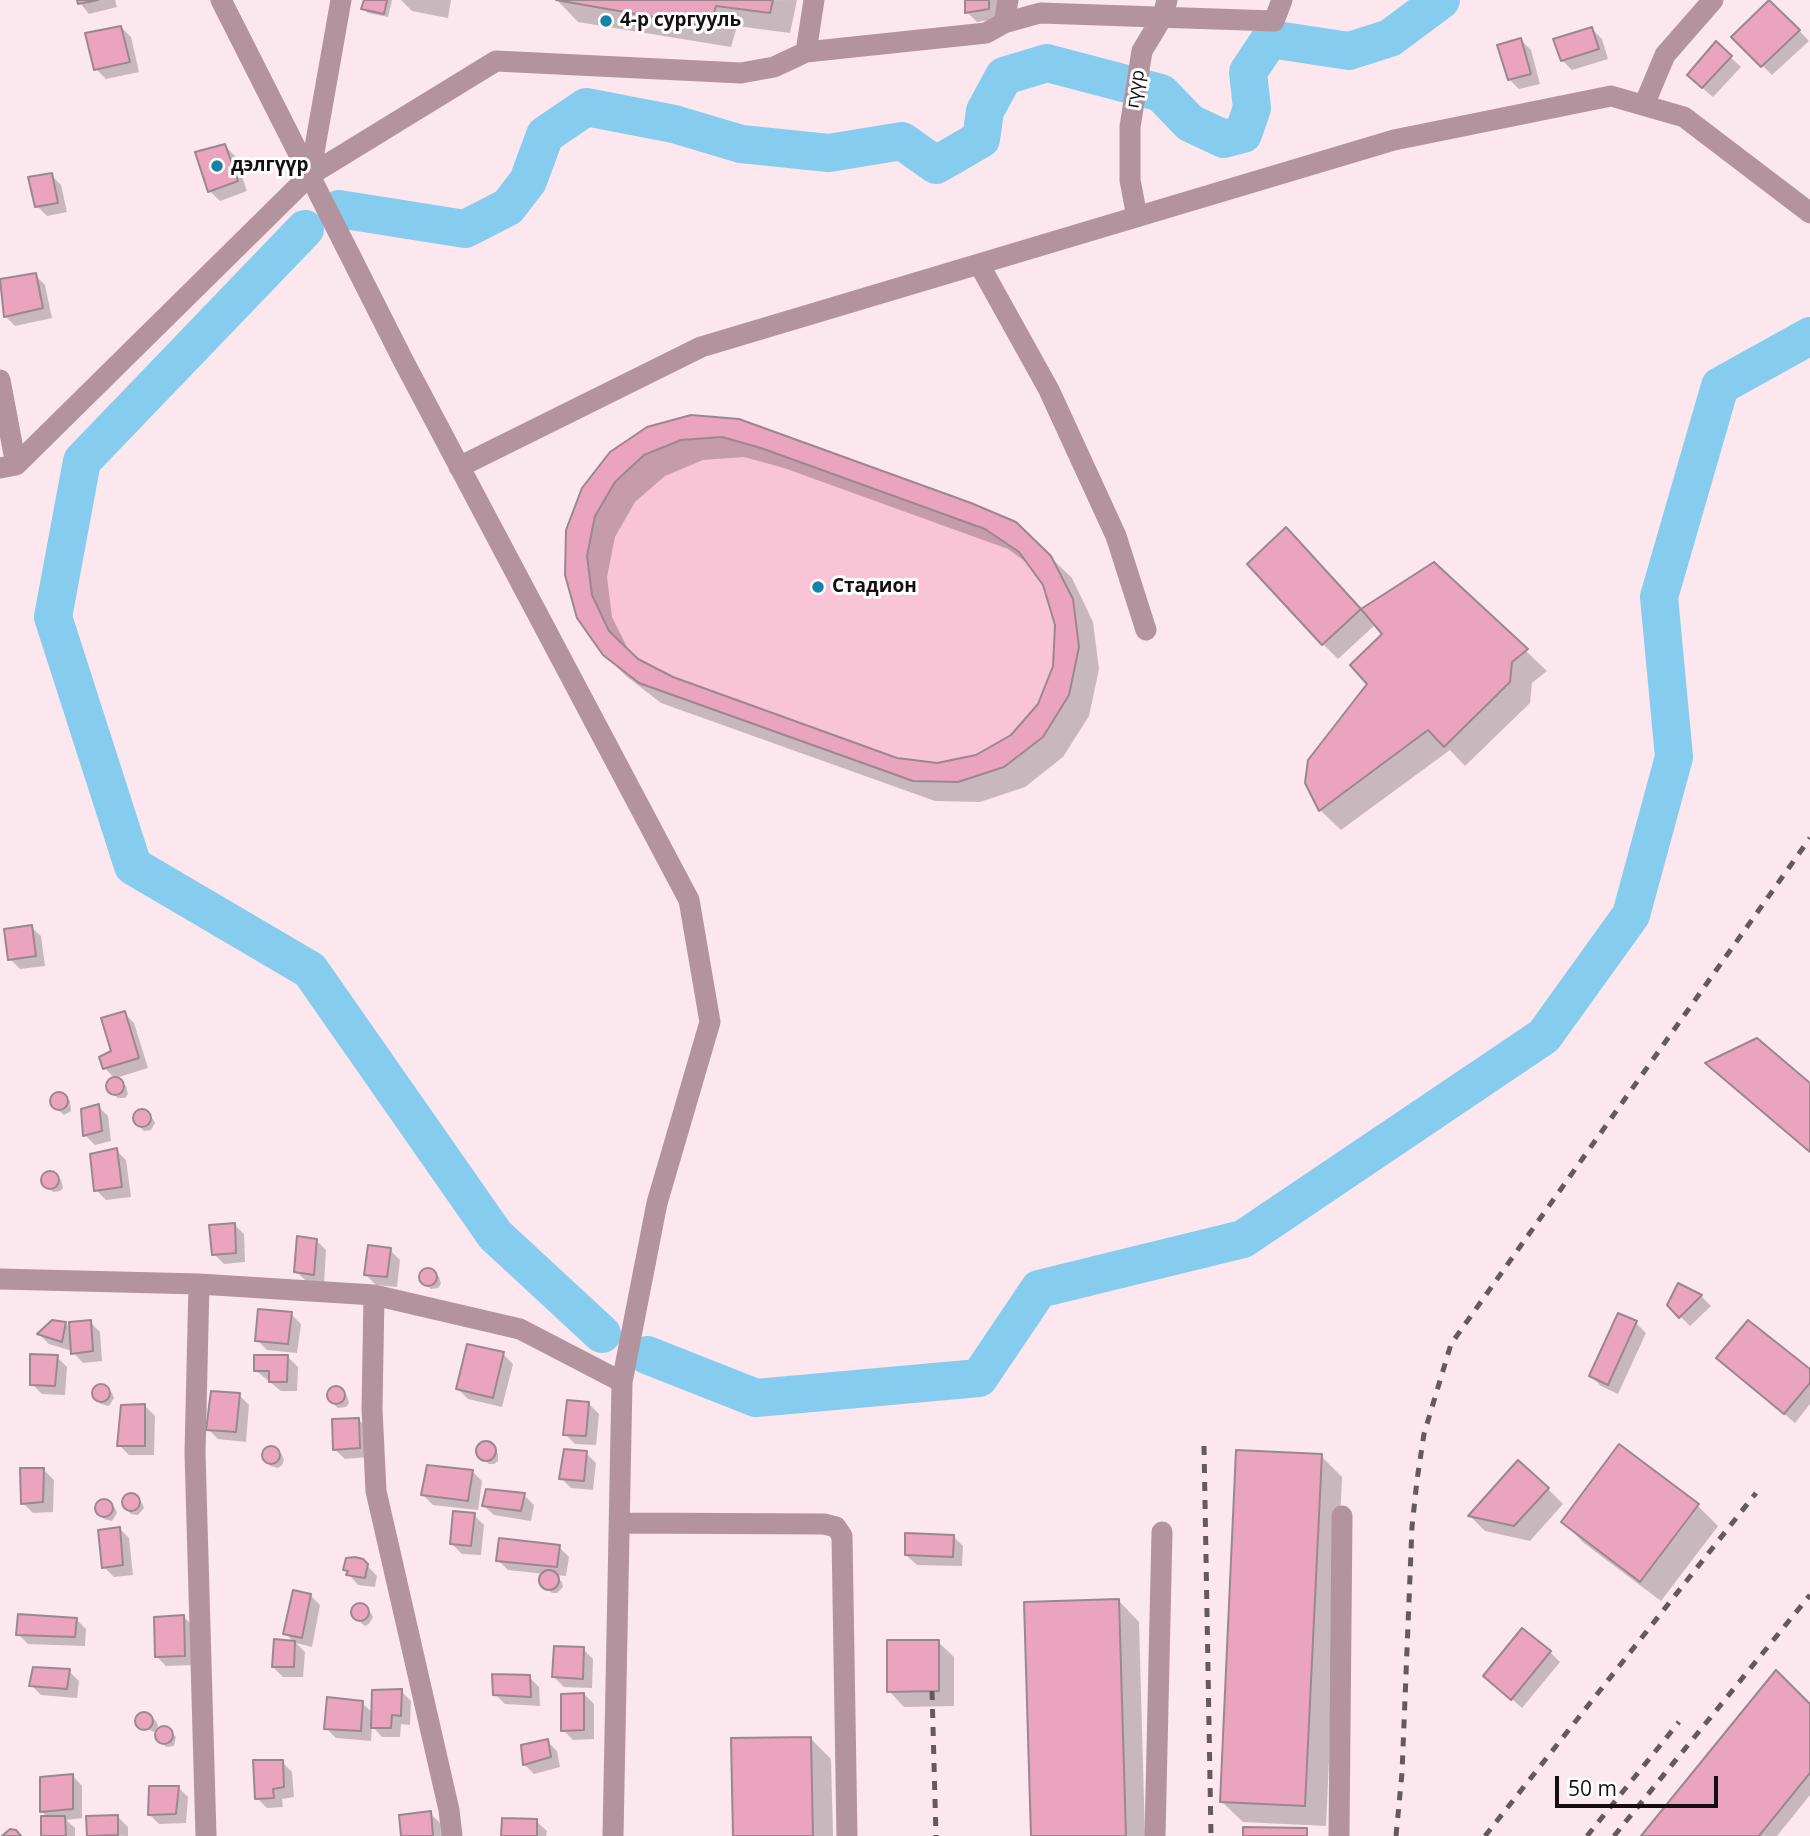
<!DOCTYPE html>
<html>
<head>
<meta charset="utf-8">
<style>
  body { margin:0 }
  #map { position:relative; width:1810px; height:1836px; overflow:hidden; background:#fbe7ed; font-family:"Open Sans",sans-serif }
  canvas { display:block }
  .scale { position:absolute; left:1555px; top:1776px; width:163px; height:32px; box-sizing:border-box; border:4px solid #160f11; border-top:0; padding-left:9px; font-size:21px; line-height:24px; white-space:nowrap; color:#160f11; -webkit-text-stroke:5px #fff; paint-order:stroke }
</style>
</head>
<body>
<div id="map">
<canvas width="1810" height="1836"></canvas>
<div class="scale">50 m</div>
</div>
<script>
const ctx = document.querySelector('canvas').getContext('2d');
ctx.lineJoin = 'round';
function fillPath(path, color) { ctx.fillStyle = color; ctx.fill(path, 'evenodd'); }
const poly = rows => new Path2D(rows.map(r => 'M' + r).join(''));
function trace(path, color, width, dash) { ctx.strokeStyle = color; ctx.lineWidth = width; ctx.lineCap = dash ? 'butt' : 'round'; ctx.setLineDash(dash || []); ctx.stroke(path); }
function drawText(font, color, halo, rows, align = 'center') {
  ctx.font = font + ' "Open Sans",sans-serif'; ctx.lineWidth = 6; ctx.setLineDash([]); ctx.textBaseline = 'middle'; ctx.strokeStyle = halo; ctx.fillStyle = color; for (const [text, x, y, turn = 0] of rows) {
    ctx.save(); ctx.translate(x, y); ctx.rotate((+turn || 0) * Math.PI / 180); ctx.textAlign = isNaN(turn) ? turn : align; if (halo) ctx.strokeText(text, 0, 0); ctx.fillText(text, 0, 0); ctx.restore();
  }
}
fillPath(poly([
  [691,415,739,419,971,503,1016,522,1051,556,1073,599,1079,647,1069,695,958,782,913,781,639,683,603,655,577,618,565,575,566,530,582,488,610,452,647,427]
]), '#f8c4d6');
fillPath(poly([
  [78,0,115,0,117,7,89,14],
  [365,0,392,0,388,17,368,13,363,9],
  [401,0,451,0,448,18,412,11],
  [797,0,790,33,737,26,731,47,578,22,558,1],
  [966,0,998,0,998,19,977,22,967,12],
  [1771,1,1809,41,1772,75,1734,37],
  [121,27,131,37,139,72,106,79,96,69],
  [1592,29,1602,39,1608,59,1572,70,1562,60],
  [1521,40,1531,50,1540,84,1519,89,1509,79],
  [1716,44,1741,67,1713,97,1699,85],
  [225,146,235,156,247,191,220,201,210,191],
  [51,175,61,185,67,212,47,216,37,206],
  [35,275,45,285,52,318,15,326,5,316,0,281],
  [739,420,1050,557,1072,578,1093,622,1099,669,1089,716,1063,757,1025,787,980,802,935,801,661,703,626,676,604,654,567,575,611,453],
  [744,457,784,468,1008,549,1030,565,1045,585,1056,624,1055,666,1040,705,1012,736,976,757,937,765,897,759,673,678,637,660,630,653,612,617,607,577,615,537,635,502,665,476,703,460],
  [1301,545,1362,611,1434,564,1547,671,1532,683,1530,703,1465,766,1450,750,1341,830,1320,810,1369,684,1384,634,1376,624,1338,659,1323,644],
  [31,927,41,936,45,966,20,969,10,959],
  [124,1013,134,1023,148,1068,116,1078,126,1086,128,1094,125,1098,118,1098,109,1090,108,1085,110,1081,115,1079,105,1068,113,1052],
  [1708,1064,1810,1085,1810,1153,1729,1084],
  [58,1094,70,1101,71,1111,64,1115,55,1107,52,1103,54,1096],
  [98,1106,108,1116,111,1141,95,1145,85,1135],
  [140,1111,153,1119,155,1123,151,1130,144,1131,135,1122,134,1118],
  [116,1150,126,1160,131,1197,106,1200,96,1190],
  [51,1172,61,1180,63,1188,60,1191,53,1192,44,1184,43,1176],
  [234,1224,244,1234,245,1262,224,1264,214,1254],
  [316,1240,326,1250,324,1284,306,1281,296,1271],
  [390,1250,400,1260,397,1287,376,1285,366,1275],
  [430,1269,439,1277,441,1284,438,1288,431,1289,422,1281,423,1271],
  [1679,1285,1701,1296,1711,1306,1690,1326,1669,1305],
  [291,1314,301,1324,297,1353,267,1350,257,1340],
  [1619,1315,1636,1323,1646,1333,1618,1394,1601,1386,1591,1376],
  [90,1322,100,1332,102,1361,83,1363,72,1351,49,1344,39,1334,66,1324,71,1329],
  [503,1354,513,1364,502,1407,468,1399,458,1389],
  [57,1357,67,1367,65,1395,42,1394,32,1384],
  [288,1357,298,1367,297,1391,281,1391,255,1370],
  [1719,1358,1810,1371,1810,1404,1795,1423],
  [100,1385,112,1393,114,1398,109,1406,101,1404,94,1395,96,1387],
  [338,1388,347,1396,349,1403,346,1407,338,1408,329,1399,330,1390],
  [239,1395,249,1405,246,1442,218,1439,208,1429],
  [589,1404,599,1414,596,1445,575,1444,565,1434],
  [145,1406,155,1416,154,1455,129,1455,119,1445],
  [358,1419,368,1429,370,1457,345,1459,334,1449],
  [485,1443,489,1444,498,1454,498,1461,494,1464,489,1464,478,1453,478,1448],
  [272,1447,282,1455,284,1460,282,1465,278,1468,271,1466,263,1457,265,1450],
  [586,1453,596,1463,593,1490,571,1488,561,1478],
  [1321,1456,1342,1477,1326,1826,1243,1822,1222,1802],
  [44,1470,54,1480,53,1512,33,1513,23,1503],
  [472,1471,482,1481,478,1510,433,1505,423,1495],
  [1548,1489,1563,1504,1530,1541,1485,1531,1470,1516],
  [130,1495,142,1503,144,1508,138,1515,131,1514,126,1509,123,1501],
  [524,1495,534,1505,531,1521,494,1515,484,1506],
  [103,1501,115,1508,117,1513,112,1521,104,1519,99,1514,97,1507],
  [1697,1505,1718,1526,1661,1601,1584,1543,1563,1522],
  [474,1515,484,1525,481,1555,462,1554,452,1544],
  [119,1528,129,1538,133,1575,114,1577,104,1567],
  [953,1536,963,1546,962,1566,917,1565,906,1555],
  [559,1547,569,1557,566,1576,555,1575,562,1582,563,1587,557,1593,552,1593,543,1584,542,1576,545,1574,508,1570,498,1560],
  [363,1561,377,1576,375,1587,358,1585,345,1570],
  [310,1595,320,1605,312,1647,296,1643,305,1652,303,1677,283,1677,273,1667,294,1642,285,1633],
  [1119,1601,1139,1622,1145,1836,1033,1836],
  [361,1605,371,1613,373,1617,369,1624,365,1626,353,1616,354,1607],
  [184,1617,194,1627,194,1665,166,1666,156,1656],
  [76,1619,86,1629,85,1646,28,1644,18,1634],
  [938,1642,954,1657,954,1706,904,1707,889,1691],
  [583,1649,593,1659,592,1688,564,1687,554,1677],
  [1550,1652,1560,1662,1522,1708,1496,1685],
  [69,1671,79,1681,77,1698,41,1695,31,1685],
  [529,1677,539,1687,540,1706,505,1704,495,1694],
  [401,1691,411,1701,410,1725,401,1724,400,1737,382,1737,372,1726,371,1741,336,1738,326,1728,362,1703,373,1713],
  [584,1694,594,1704,594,1739,573,1740,563,1730],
  [1810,1707,1810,1795,1777,1836,1643,1836],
  [146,1713,156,1721,158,1726,154,1732,138,1725,139,1715],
  [165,1727,176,1737,174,1746,166,1747,158,1738,157,1731],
  [810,1738,831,1759,833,1836,735,1836],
  [547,1741,557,1751,560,1767,534,1774,524,1764],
  [282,1762,292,1772,294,1797,282,1799,283,1807,267,1808,257,1798],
  [73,1776,82,1786,82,1818,66,1820,75,1828,75,1836,43,1836,48,1818,41,1811],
  [178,1787,188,1797,186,1823,159,1824,149,1814],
  [430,1813,440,1823,441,1836,402,1836],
  [118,1817,128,1827,128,1836,88,1835],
  [536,1821,547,1831,546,1836,503,1836]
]), '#0003');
trace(poly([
  [339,209,465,229,508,207,528,181,545,135,586,107,674,124,741,144,829,153,902,141,936,165,981,139,985,111,1004,76,1047,63,1161,93,1190,123,1224,139,1243,134,1252,108,1248,72,1270,39,1349,51,1390,38,1441,0],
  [305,229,82,461,53,617,133,866,310,970,495,1235,602,1334],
  [647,1355,756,1398,979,1378,1039,1289,1243,1239,1544,1036,1631,915,1674,757,1659,597,1720,386,1810,336]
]), '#85ccef', 38);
const building = poly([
  [77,0,98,0,78,4,77,0],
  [364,0,387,0,384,14,361,9,364,0],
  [556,0,773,0,770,13,716,6,710,27,556,0],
  [965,0,989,0,989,9,965,13,965,0],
  [1769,0,1800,30,1761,67,1731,37,1769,0],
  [121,26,130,62,94,70,85,33,121,26],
  [1592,27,1599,49,1561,61,1553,39,1592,27],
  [1521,38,1531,74,1508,80,1497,45,1521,38],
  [1716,41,1732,56,1702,88,1687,75,1716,41],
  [225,144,238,181,208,192,195,152,225,144],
  [52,173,58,203,35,207,28,177,52,173],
  [36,273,43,308,4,317,0,279,36,273],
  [691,415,739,419,971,503,1016,522,1051,556,1073,599,1079,647,1069,695,1043,737,1004,767,958,782,913,781,639,683,603,655,577,618,565,575,566,530,582,488,610,452,647,427,691,415],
  [722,437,761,448,985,529,1019,552,1043,585,1055,625,1053,666,1038,704,1011,735,976,755,937,763,897,758,673,677,638,659,609,631,592,595,587,556,595,516,615,482,644,455,681,440,722,437],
  [1286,527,1361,609,1322,645,1247,564,1286,527],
  [1434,562,1528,649,1512,662,1510,682,1444,747,1428,730,1319,811,1305,783,1308,760,1367,684,1350,665,1382,634,1361,609,1434,562],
  [32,925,36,956,8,960,4,929,32,925],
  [125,1011,139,1058,103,1069,99,1057,111,1051,101,1018,125,1011],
  [1757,1038,1810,1083,1810,1152,1705,1063,1757,1038],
  '106 1086a9 9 0 1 1 18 0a9 9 0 1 1-18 0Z',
  '50 1101a9 9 0 1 1 18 0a9 9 0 1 1-18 0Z',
  [99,1104,102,1131,83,1136,81,1109,99,1104],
  '133 1118a9 9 0 1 1 18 0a9 9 0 1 1-18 0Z',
  [117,1148,122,1187,94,1191,90,1154,117,1148],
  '41 1180a9 9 0 1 1 18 0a9 9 0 1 1-18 0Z',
  [235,1223,236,1253,212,1255,209,1225,235,1223],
  [297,1236,317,1239,314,1275,294,1272,297,1236],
  [368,1245,391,1248,387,1277,364,1275,368,1245],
  '419 1277a9 9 0 1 1 18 0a9 9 0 1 1-18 0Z',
  [1678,1283,1702,1295,1679,1318,1667,1305,1678,1283],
  [258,1309,292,1312,288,1344,255,1341,258,1309],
  [1618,1313,1637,1321,1608,1385,1589,1376,1618,1313],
  [52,1320,66,1322,62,1342,37,1334,52,1320],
  [91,1320,93,1351,71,1354,69,1322,91,1320],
  [1748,1320,1810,1369,1810,1383,1784,1414,1716,1358,1748,1320],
  [467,1344,504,1352,493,1398,456,1389,467,1344],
  [30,1354,58,1355,55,1386,30,1385,30,1354],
  [254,1355,288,1355,287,1382,269,1382,269,1371,254,1371,254,1355],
  '92 1393a9 9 0 1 1 18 0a9 9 0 1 1-18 0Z',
  '327 1395a9 9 0 1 1 18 0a9 9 0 1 1-18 0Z',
  [211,1391,240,1393,236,1432,206,1430,211,1391],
  [567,1400,589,1402,586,1436,563,1435,567,1400],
  [145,1404,145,1446,117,1446,121,1405,145,1404],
  [359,1418,360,1448,333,1450,332,1419,359,1418],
  '476 1451a10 10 0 1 1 20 0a10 10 0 1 1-20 0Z',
  [1619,1444,1699,1504,1640,1582,1561,1522,1619,1444],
  '262 1455a9 9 0 1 1 18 0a9 9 0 1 1-18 0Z',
  [564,1449,587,1451,584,1481,559,1479,564,1449],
  [1236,1450,1322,1454,1305,1806,1220,1802,1236,1450],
  [1518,1460,1549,1488,1514,1526,1468,1516,1518,1460],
  [427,1465,473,1470,468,1501,421,1495,427,1465],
  [20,1468,44,1468,43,1502,21,1504,20,1468],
  [486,1489,525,1493,521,1511,482,1506,486,1489],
  '122 1502a9 9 0 1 1 18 0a9 9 0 1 1-18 0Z',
  '95 1508a9 9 0 1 1 18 0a9 9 0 1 1-18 0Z',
  [453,1511,475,1513,471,1546,450,1544,453,1511],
  [120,1527,123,1565,102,1568,98,1530,120,1527],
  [905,1533,954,1535,953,1557,905,1555,905,1533],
  [499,1538,560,1545,557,1567,496,1561,499,1538],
  [355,1557,363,1559,368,1564,365,1578,346,1575,348,1571,343,1570,346,1558,355,1557],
  '539 1580a10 10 0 1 1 20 0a10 10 0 1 1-20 0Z',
  [293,1590,311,1594,302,1638,283,1634,293,1590],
  [1119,1599,1126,1836,1031,1836,1024,1602,1119,1599],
  '351 1612a9 9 0 1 1 18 0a9 9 0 1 1-18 0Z',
  [18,1614,77,1618,75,1637,16,1635,18,1614],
  [184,1615,185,1656,155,1657,154,1617,184,1615],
  [1522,1628,1551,1651,1511,1700,1483,1676,1522,1628],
  [274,1639,295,1641,294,1667,272,1667,274,1639],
  [887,1640,939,1640,939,1691,887,1692,887,1640],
  [554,1646,584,1647,583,1679,552,1677,554,1646],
  [33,1667,70,1669,67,1689,29,1686,33,1667],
  [1776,1670,1810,1704,1810,1773,1759,1836,1641,1836,1776,1670],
  [492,1674,530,1675,531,1697,493,1695,492,1674],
  [402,1689,401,1716,392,1715,391,1728,371,1728,372,1690,402,1689],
  [584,1693,584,1730,561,1731,561,1694,584,1693],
  [327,1697,363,1701,361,1731,324,1729,327,1697],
  '135 1721a9 9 0 1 1 18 0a9 9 0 1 1-18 0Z',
  '155 1735a9 9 0 1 1 18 0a9 9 0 1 1-18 0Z',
  [811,1737,813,1836,733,1836,731,1738,811,1737],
  [548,1739,551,1757,523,1765,521,1745,548,1739],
  [253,1760,283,1760,284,1787,273,1789,274,1798,255,1799,253,1760],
  [73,1774,73,1809,40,1812,40,1777,73,1774],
  [149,1786,179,1786,176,1814,148,1815,149,1786],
  [431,1811,433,1836,401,1836,399,1815,431,1811],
  [118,1815,118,1835,87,1836,86,1816,118,1815],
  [41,1816,65,1816,66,1836,41,1836,41,1816],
  [502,1818,537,1819,537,1836,501,1836,502,1818],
  [1243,1827,1307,1828,1307,1836,1243,1836,1243,1827],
  [10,1829,16,1830,21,1836,2,1836,10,1829]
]);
fillPath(building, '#eaa4bd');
trace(building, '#9a888e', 2);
trace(poly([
  [221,0,404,362,689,900,710,1022,657,1203,622,1382,613,1836],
  [1004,23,1008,0],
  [806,52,814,0],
  [1644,105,1665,55,1713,0],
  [310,175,341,0],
  [1137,217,1130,180,1130,127,1142,51,1163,16,1167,0],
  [979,264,1049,390,1116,536,1146,630],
  [0,380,16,465],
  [459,467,701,347,1394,140,1611,96,1684,117,1810,213],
  [0,468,16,465,310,175,496,61,741,73,774,67,806,52,986,33,1004,23,1040,13,1274,21,1282,0],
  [0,1279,199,1284,374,1295,520,1329,622,1382],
  [199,1284,195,1453,206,1836],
  [374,1295,372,1409,376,1491,449,1810,452,1836],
  [620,1523,824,1524,836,1527,842,1536,847,1836],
  [1155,1836,1162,1532],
  [1339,1836,1342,1516]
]), '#b3949e', 21);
trace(poly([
  [1204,1446,1211,1836],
  [932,1691,936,1836],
  [1396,1836,1402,1773,1412,1527,1417,1480,1424,1434,1451,1344,1810,838],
  [1485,1836,1756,1493],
  [1587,1836,1679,1722],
  [1614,1836,1810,1595]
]), '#64595c', 5, [9, 9]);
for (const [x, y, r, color] of [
  [606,21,7,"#1682aa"],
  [217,166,7,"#1682aa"],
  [818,587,7,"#1682aa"]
]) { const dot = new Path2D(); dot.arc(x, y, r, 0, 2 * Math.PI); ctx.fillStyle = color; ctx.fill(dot); trace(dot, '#fff', 2.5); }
drawText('bold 19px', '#160f11', '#fff', [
  ["4-р сургууль",620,21],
  ["дэлгүүр",231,166],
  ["Стадион",832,587]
], 'left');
drawText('19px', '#160f11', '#fff', [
  ["гүүр",1136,89,-81]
]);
</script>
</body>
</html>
